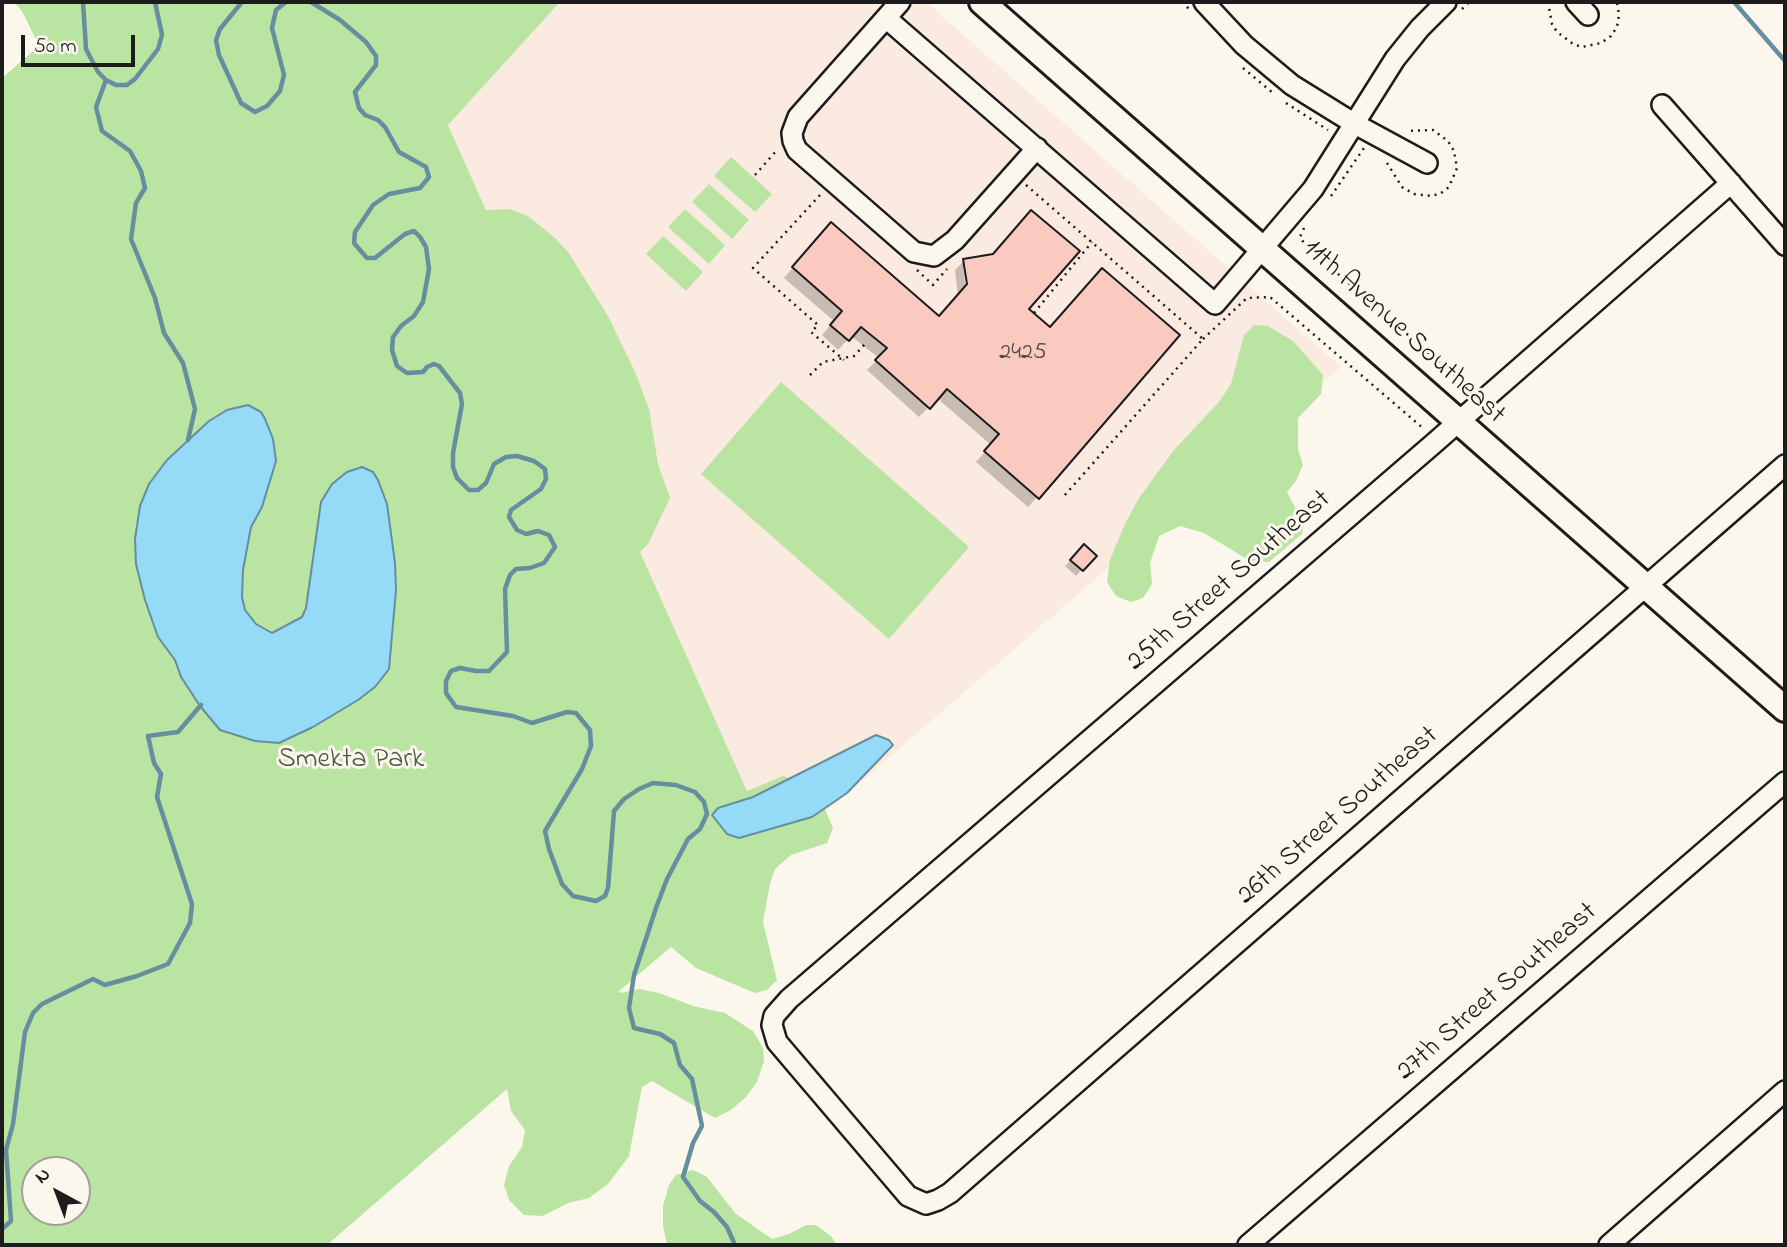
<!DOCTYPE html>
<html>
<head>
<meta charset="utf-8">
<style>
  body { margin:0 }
  #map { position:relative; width:1787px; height:1247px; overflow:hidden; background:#fbf7ec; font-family:"Indie Flower",sans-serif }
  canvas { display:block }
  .frame { position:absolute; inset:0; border:4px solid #1c1c1c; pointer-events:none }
  .north { position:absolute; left:21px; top:1156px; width:70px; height:70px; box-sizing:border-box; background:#fbf7ec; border:2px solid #a29f99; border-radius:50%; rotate:319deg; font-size:19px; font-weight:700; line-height:28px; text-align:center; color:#1c1c1c }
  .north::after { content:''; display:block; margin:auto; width:24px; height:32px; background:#1c1c1c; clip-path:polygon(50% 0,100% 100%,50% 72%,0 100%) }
  .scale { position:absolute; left:21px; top:35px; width:114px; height:32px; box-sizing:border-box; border:4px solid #1c1c1c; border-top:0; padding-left:9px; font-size:21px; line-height:24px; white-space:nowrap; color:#1c1c1c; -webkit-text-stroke:5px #fbf7ec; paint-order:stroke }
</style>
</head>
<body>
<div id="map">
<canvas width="1787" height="1247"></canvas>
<div class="frame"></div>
<div class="north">N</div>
<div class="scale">50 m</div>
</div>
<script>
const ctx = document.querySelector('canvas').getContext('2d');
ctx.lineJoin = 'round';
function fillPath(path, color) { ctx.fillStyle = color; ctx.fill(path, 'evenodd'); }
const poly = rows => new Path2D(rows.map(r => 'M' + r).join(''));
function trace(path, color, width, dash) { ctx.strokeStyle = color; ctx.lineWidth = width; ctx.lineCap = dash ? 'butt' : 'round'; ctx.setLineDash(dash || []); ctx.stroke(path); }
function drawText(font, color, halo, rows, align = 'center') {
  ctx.font = font + ' "Indie Flower",sans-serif'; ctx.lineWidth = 6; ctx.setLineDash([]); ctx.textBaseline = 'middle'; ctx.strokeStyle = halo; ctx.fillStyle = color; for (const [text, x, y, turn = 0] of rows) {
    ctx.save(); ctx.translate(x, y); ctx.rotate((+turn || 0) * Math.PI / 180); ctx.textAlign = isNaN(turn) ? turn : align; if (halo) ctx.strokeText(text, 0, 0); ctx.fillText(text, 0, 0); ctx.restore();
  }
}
fillPath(poly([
  [560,2,926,2,1341,367,776,855,448,125]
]), '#fbeadf');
fillPath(poly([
  [14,2,560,2,448,125,486,210,509,209,528,216,555,238,568,252,608,316,636,374,649,409,658,464,670,498,648,544,640,552,747,791,783,776,798,781,823,805,833,828,827,843,791,855,775,869,770,884,763,922,777,980,767,990,755,993,696,968,671,947,619,991,620,993,639,989,659,993,693,1006,725,1013,753,1031,763,1048,764,1061,757,1082,746,1097,731,1110,715,1118,652,1081,642,1087,629,1156,608,1184,589,1198,568,1203,543,1216,524,1215,509,1200,504,1185,509,1166,522,1147,525,1130,511,1111,507,1089,327,1245,2,1245,2,78,39,46,22,11],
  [35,1170,77,1170,77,1212,35,1212],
  [731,157,772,194,755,212,714,176],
  [709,184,749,220,732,239,692,202],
  [685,209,725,245,709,264,668,227],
  [663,236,703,272,686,291,646,254],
  [1254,325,1268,326,1293,341,1323,375,1321,394,1298,418,1298,449,1303,465,1296,481,1287,492,1304,524,1302,534,1269,562,1250,561,1204,533,1180,526,1159,536,1150,563,1152,584,1143,598,1131,602,1116,596,1107,582,1110,560,1125,524,1139,498,1174,450,1219,402,1231,384,1244,335],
  [781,382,969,547,889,639,701,474],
  [693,1170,706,1176,736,1214,772,1239,789,1234,806,1225,816,1225,831,1236,837,1245,667,1245,663,1225,663,1206,669,1185,676,1175]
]), '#bae4a1');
const water = poly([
  [248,405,261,412,265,419,273,439,276,461,262,507,251,527,243,570,242,597,245,610,256,624,272,633,302,617,306,608,321,502,332,484,347,472,362,467,373,472,378,480,387,504,395,563,396,590,389,669,375,687,358,700,313,727,279,743,255,741,220,730,200,706,181,677,175,660,158,637,145,600,136,564,135,539,140,506,149,484,167,460,209,421,227,410,248,405],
  [876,735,889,740,893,745,847,793,812,817,739,838,727,834,712,815,718,808,753,797,876,735]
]);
fillPath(water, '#95daf7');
trace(water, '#658e9f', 2);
fillPath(poly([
  [822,234,939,317,958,295,955,270,964,261,1027,310,1037,497,1028,507,976,462,991,445,937,398,919,417,867,370,879,358,851,336,838,350,822,335,834,321,784,278],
  [963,266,966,266,970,292,966,293],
  [1084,547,1094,556,1076,576,1065,566]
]), '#0003');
trace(poly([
  [83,2,86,49,98,72,106,80,116,85,127,85,135,79,158,49,162,35,155,2],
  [242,2,220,29,216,40,219,55,241,103,255,112,267,106,280,91,284,75,272,28,276,10,286,2],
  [311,2,340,20,366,42,376,56,376,65,355,92,359,108,365,115,378,120,385,127,399,152,426,167,429,177,420,188,389,194,373,205,355,232,354,243,367,258,375,258,405,234,414,231,420,237,426,247,429,269,423,302,414,316,401,326,393,337,392,350,397,366,407,373,423,372,427,367,434,364,439,366,460,393,462,404,453,453,453,467,457,478,469,490,478,490,486,483,494,464,506,457,517,456,534,461,545,469,546,479,541,489,511,510,509,517,517,530,526,534,538,531,549,535,555,547,544,563,530,568,516,569,510,575,505,589,507,652,489,671,476,671,460,668,451,671,446,681,446,693,456,707,513,716,532,723,567,712,576,713,590,730,591,746,582,769,545,831,549,849,562,884,573,896,596,901,605,896,608,888,614,811,624,799,639,789,653,783,676,785,695,792,704,802,707,814,700,829,688,839,667,879,656,908,634,975,629,1008,634,1028,660,1034,674,1043,680,1065,692,1079,702,1126,693,1143,683,1177,700,1201,714,1212,727,1227,735,1245],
  [1734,2,1785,61],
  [106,80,96,107,102,131,130,151,141,171,145,188,136,203,131,239,155,298,164,333,183,363,195,409,188,440],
  [2,1229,11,1221,6,1150,13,1124,25,1032,33,1013,42,1004,93,979,105,985,137,976,168,964,190,923,192,904,157,797,161,774,154,763,148,736,178,732,201,705]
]), '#658e9f', 4.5);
const building = poly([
  [1031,210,1080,251,1029,309,1050,327,1102,268,1180,335,1039,499,984,451,999,434,947,389,930,409,875,360,887,348,861,327,849,341,830,325,842,311,792,267,831,222,939,316,967,284,963,259,993,254,1031,210],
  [1084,544,1097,556,1083,571,1070,560,1084,544]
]);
fillPath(building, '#facac1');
trace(building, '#1c1c1c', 2);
const minor = poly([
  [900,2,798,117,792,133,793,141,797,150,914,252,934,256,955,240,1037,148],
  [1204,2,1244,45,1292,85,1355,124,1427,163],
  [1576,2,1588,15],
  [886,18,1215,304,1313,189,1395,59,1420,28,1446,2],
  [1662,105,1785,245],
  [1731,183,1432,445,789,999,774,1016,772,1025,777,1042,908,1196,926,1204,938,1200,950,1193,1785,465],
  [1248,1245,1785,782],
  [1609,1245,1785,1091]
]);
const major = poly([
  [982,2,1785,709]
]);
trace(minor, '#1c1c1c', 24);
trace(major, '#1c1c1c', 30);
trace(poly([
  [1182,2,1189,9],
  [1548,2,1552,24,1557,32,1573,44,1582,47,1601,43,1611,36,1617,27,1619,15,1617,2],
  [1462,9,1469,2],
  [1243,68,1273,93],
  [1286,103,1328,130],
  [1387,163,1402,187,1414,194,1432,196,1441,193,1449,187,1457,168,1454,151,1448,141,1433,130,1407,131],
  [755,175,778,149],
  [1026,185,1203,339,1064,496],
  [820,195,753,268,818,325,811,332,844,360],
  [1331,196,1364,148],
  [1304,228,1300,237,1306,246,1470,389],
  [917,270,933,285,947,269],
  [1034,313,1092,242],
  [1203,339,1247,298,1270,297,1424,429],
  [810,375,823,362,854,356,865,344]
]), '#1c1c1c', 2.5, [2, 5]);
trace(minor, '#fbf7ec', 19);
trace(major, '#fbf7ec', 24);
drawText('24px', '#544845', null, [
  ["2425",1023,354]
]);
drawText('28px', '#1c1c1c', '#fbf7ec', [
  ["11th Avenue Southeast",1403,333,42],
  ["25th Street Southeast",1230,582,-41],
  ["26th Street Southeast",1339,817,-41],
  ["27th Street Southeast",1498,993,-41]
]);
drawText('28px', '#4b5844', '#fbf7ec', [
  ["Smekta Park",351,761]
]);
</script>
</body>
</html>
